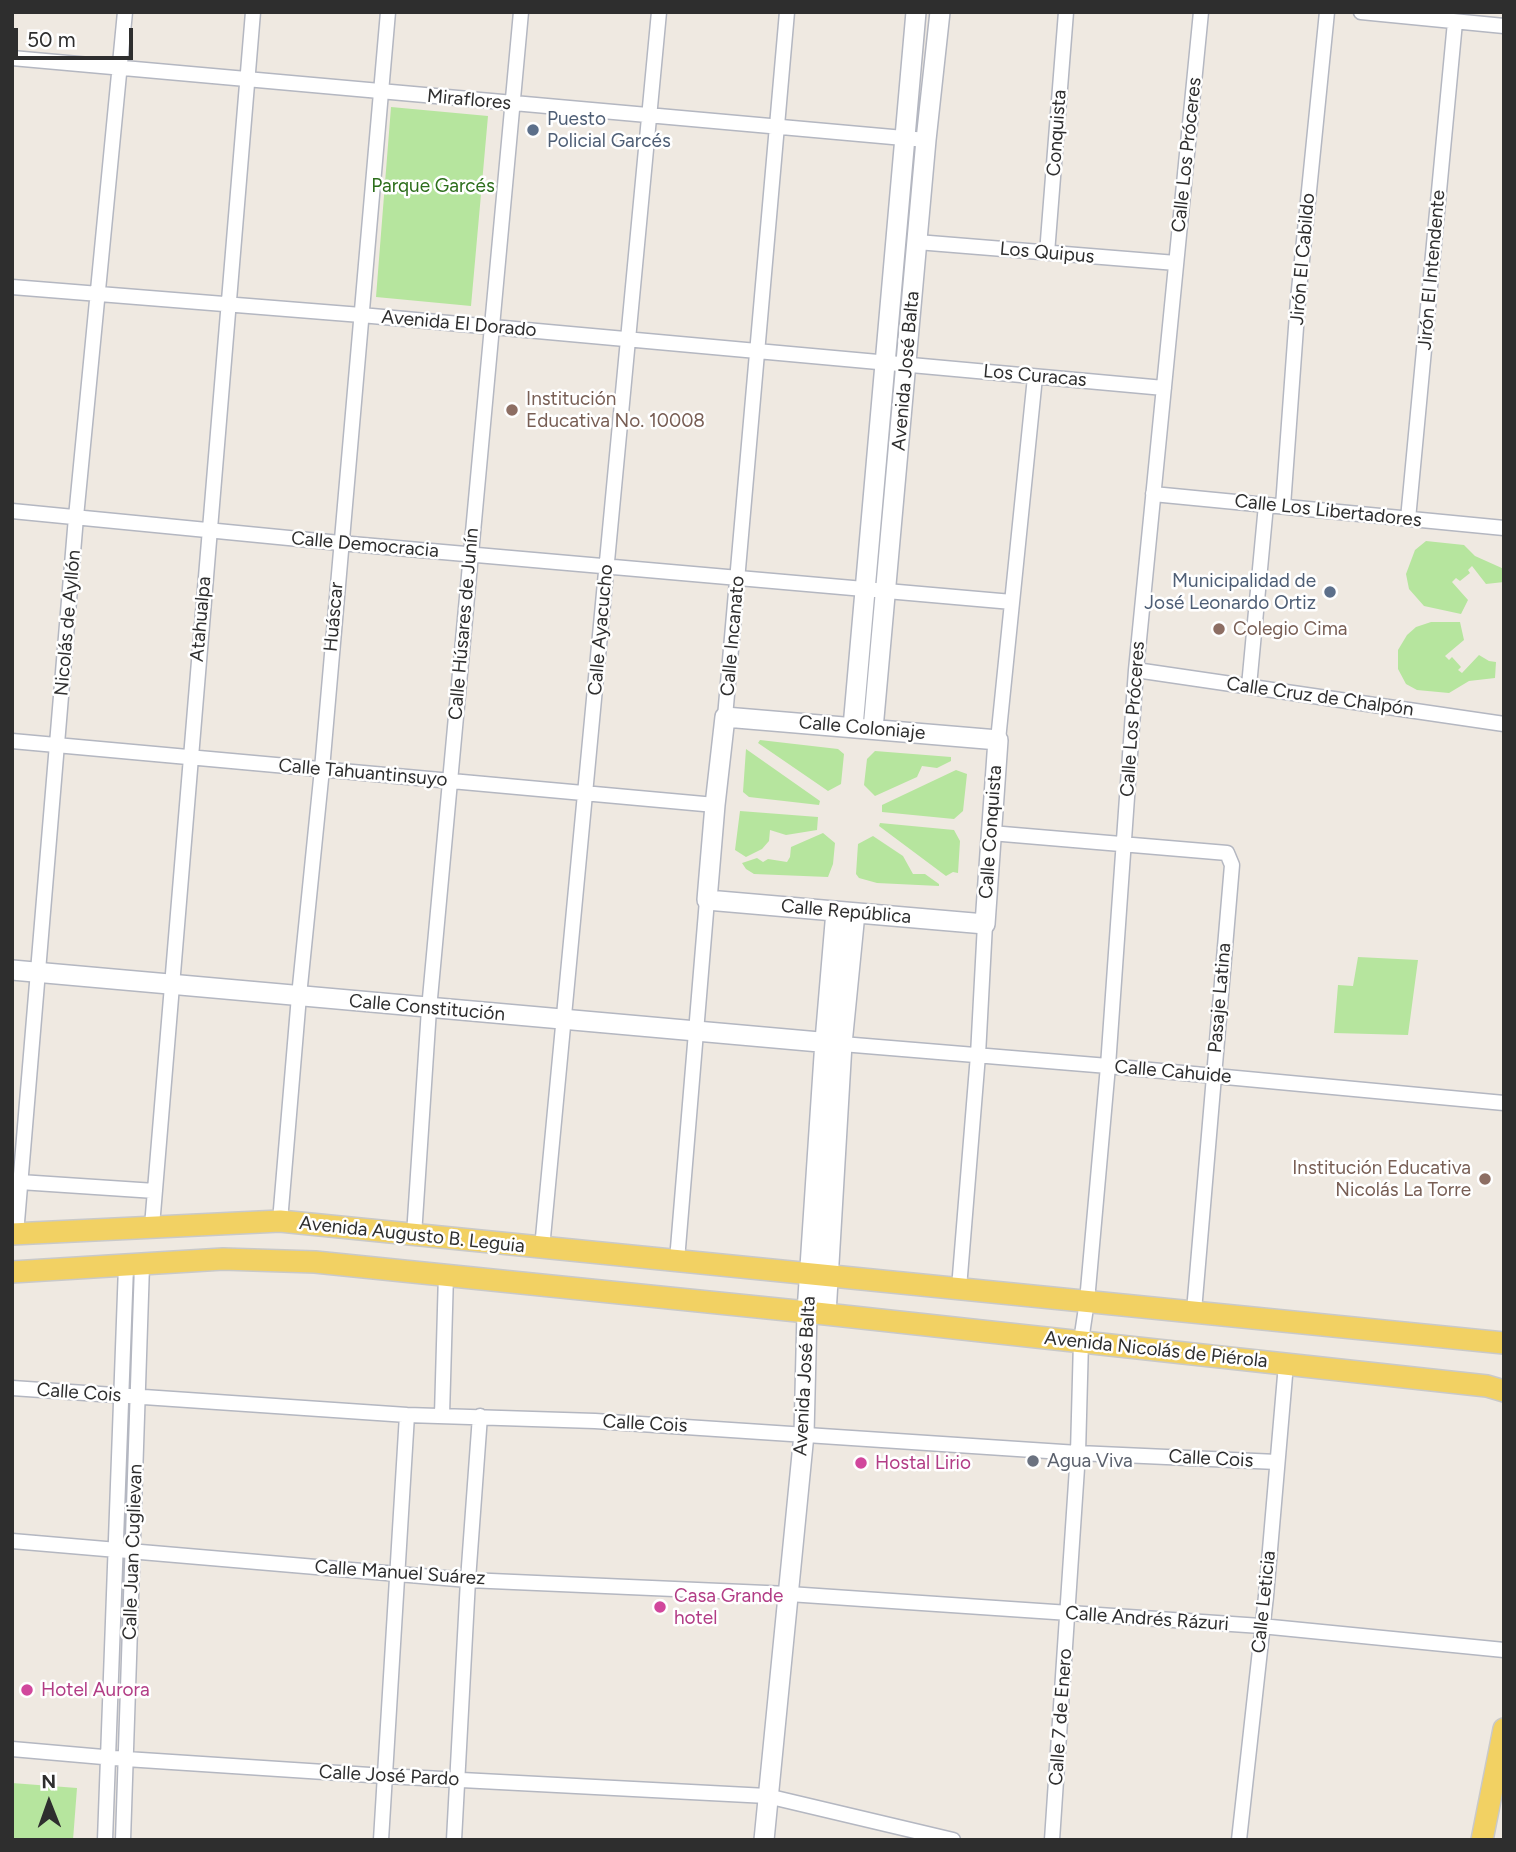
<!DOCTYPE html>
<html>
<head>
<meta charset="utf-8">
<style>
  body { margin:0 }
  #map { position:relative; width:1516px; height:1852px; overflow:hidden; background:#efe9e1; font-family:Figtree,sans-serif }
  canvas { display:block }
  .frame { position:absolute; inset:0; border:14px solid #2e2e2e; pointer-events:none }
  .north { position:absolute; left:14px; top:1768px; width:70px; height:70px; -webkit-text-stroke:5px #fff; paint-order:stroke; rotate:359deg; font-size:19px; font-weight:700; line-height:28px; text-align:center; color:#2e2e2e }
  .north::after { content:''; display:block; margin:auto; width:24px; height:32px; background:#2e2e2e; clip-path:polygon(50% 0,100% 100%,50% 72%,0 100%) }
  .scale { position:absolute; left:14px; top:28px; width:119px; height:32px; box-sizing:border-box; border:4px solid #2e2e2e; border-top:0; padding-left:9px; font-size:21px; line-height:24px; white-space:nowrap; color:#2e2e2e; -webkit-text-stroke:5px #fff; paint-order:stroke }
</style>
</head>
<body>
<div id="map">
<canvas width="1516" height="1852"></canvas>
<div class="frame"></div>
<div class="north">N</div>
<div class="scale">50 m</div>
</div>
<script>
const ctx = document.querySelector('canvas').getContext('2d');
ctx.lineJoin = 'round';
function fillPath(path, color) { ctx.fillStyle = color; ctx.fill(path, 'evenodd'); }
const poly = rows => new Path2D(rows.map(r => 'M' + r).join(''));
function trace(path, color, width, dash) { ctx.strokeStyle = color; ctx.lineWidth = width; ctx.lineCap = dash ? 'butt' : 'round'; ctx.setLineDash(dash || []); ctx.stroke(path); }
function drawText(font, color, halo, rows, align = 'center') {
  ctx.font = font + ' Figtree,sans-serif'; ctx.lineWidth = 5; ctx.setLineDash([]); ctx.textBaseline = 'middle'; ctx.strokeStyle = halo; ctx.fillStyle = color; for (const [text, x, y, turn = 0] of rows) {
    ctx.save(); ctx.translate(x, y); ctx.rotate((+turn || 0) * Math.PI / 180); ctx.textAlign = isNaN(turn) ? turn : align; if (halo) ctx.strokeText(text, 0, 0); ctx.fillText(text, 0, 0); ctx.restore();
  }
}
fillPath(poly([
  [391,107,488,116,471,306,376,297],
  [1426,541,1464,545,1475,556,1504,569,1504,582,1486,584,1472,566,1468,570,1470,573,1460,581,1456,578,1452,582,1468,600,1461,614,1424,606,1409,589,1406,574,1415,550],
  [1431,622,1460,622,1464,640,1445,656,1449,660,1452,657,1461,667,1458,670,1462,673,1479,655,1489,661,1496,662,1495,678,1469,681,1449,693,1417,690,1406,684,1398,669,1398,650,1407,635,1416,627],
  [760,740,838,749,844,754,841,784,828,791,758,743],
  [746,749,820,801,819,805,749,797,743,792],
  [875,751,951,757,951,761,937,768,922,766,917,777,875,796,864,785,867,759],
  [956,770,967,774,963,811,954,819,882,812,882,805],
  [740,811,818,817,817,830,786,835,770,830,769,841,762,849,746,857,735,850],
  [880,823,954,830,960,841,958,873,953,872,946,876,879,826],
  [823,833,835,843,833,864,828,877,754,874,746,869,742,863,757,858,763,862,768,859,787,862,790,857,791,847],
  [873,836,903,856,913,874,925,874,939,884,939,886,877,883,859,878,856,874,858,844],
  [1358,957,1418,960,1408,1035,1334,1033,1338,985,1353,986],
  [12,1783,77,1788,73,1840,12,1840]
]), '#b6e59e');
const street = poly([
  [1361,12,1504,26],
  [12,58,926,140],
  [917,242,1176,263],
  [1047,253,1066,12],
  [12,287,361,315,1164,388],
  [1153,494,1504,528],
  [1283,506,1298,300,1327,12],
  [12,511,340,543,1012,602],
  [1408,519,1455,22],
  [1136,670,1504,724],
  [1249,686,1266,505],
  [725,717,787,12],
  [998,740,1035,377],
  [12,741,715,805],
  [991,833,1227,853,1232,865,1194,1311],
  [842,1044,1108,1066,1504,1103],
  [20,1182,155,1191],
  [280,1221,299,996,322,769,388,12],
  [152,1226,253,12],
  [16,1234,76,517,125,12],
  [414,1235,429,1009,521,12],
  [542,1248,659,12],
  [677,1260,707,900],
  [959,1288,978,1055,985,924],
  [12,1388,407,1415,595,1421,1078,1453,1277,1462],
  [442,1415,446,1274],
  [12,1541,468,1580,789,1594,1261,1626,1504,1650],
  [12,1749,126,1759,385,1776,767,1796,953,1840],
  [105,1840,126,1266],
  [123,1840,142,1265],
  [381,1840,407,1415],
  [454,1840,468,1580,480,1416],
  [1052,1840,1078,1453,1081,1341,1087,1301,1108,1066,1136,670,1201,12],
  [1239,1840,1266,1596,1286,1364]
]);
const secondary = poly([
  [725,717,998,740,985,924,707,900,715,805,725,717],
  [853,727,916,12],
  [873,729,926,140,940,12],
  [12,970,842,1044],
  [826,1314,842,1044,855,913],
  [764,1840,804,1434,807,1312,825,1041,836,911]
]);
const primary = poly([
  [12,1234,280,1221,1504,1343],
  [12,1272,223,1259,315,1262,807,1312,1487,1386,1504,1391],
  [1482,1840,1504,1729]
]);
trace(street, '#b4b7c1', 17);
trace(secondary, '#b4b7c1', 22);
trace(primary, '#c9c9c9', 24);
trace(street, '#fff', 14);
trace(secondary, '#fff', 19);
trace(primary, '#f2d163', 21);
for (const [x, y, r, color] of [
  [533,130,7,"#5c6f8a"],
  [512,410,7,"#8d6e63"],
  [1330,592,7,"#5c6f8a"],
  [1219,629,7,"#8d6e63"],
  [1485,1179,7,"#8d6e63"],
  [1033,1461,7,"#6b7280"],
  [861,1463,7,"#d1479c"],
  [660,1607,7,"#d1479c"],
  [27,1690,7,"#d1479c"]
]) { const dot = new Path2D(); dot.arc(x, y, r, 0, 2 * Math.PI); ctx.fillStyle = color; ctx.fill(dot); trace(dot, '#fff', 2.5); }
drawText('19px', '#2e2e2e', '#fff', [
  ["Miraflores",469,100,5],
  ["Conquista",1057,133,-86],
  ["Calle Los Próceres",1187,155,-84],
  ["Los Quipus",1047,253,5],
  ["Jirón El Cabildo",1303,259,-85],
  ["Jirón El Intendente",1432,270,-85],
  ["Avenida El Dorado",459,324,5],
  ["Avenida José Balta",906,371,-85],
  ["Los Curacas",1035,376,5],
  ["Calle Los Libertadores",1328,511,6],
  ["Calle Democracia",365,545,5],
  ["Huáscar",334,617,-85],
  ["Atahualpa",201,619,-85],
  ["Nicolás de Ayllón",68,623,-85],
  ["Calle Húsares de Junín",464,624,-85],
  ["Calle Ayacucho",601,630,-85],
  ["Calle Incanato",733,636,-85],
  ["Calle Cruz de Chalpón",1320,697,8],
  ["Calle Los Próceres",1133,719,-86],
  ["Calle Coloniaje",862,728,5],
  ["Calle Tahuantinsuyo",363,773,5],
  ["Calle Conquista",991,832,-86],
  ["Calle República",846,912,5],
  ["Pasaje Latina",1220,998,-85],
  ["Calle Constitución",427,1008,5],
  ["Calle Cahuide",1173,1072,5],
  ["Avenida Augusto B. Leguia",412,1235,6],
  ["Avenida Nicolás de Piérola",1156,1350,6],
  ["Avenida José Balta",805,1376,-87],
  ["Calle Cois",79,1393,4],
  ["Calle Cois",645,1424,3],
  ["Calle Cois",1211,1459,3],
  ["Calle Juan Cuglievan",133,1552,-88],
  ["Calle Manuel Suárez",400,1573,4],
  ["Calle Leticia",1264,1602,-84],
  ["Calle Andrés Rázuri",1147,1619,4],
  ["Calle 7 de Enero",1061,1717,-86],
  ["Calle José Pardo",389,1776,3]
]);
drawText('19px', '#4e5e75', '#fff', [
  ["Puesto",547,119],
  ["Policial Garcés",547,141],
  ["Municipalidad de",1316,581,"right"],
  ["José Leonardo Ortiz",1316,603,"right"]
], 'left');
drawText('19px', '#2c6e1b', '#fff', [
  ["Parque Garcés",433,186]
]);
drawText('19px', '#785e54', '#fff', [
  ["Institución",526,399],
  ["Educativa No. 10008",526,421],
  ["Colegio Cima",1233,629],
  ["Institución Educativa",1471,1168,"right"],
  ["Nicolás La Torre",1471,1190,"right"]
], 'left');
drawText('19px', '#5b616d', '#fff', [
  ["Agua Viva",1047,1461]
], 'left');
drawText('19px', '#b23c85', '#fff', [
  ["Hostal Lirio",875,1463],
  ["Casa Grande",674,1596],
  ["hotel",674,1618],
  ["Hotel Aurora",41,1690]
], 'left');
</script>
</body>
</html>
